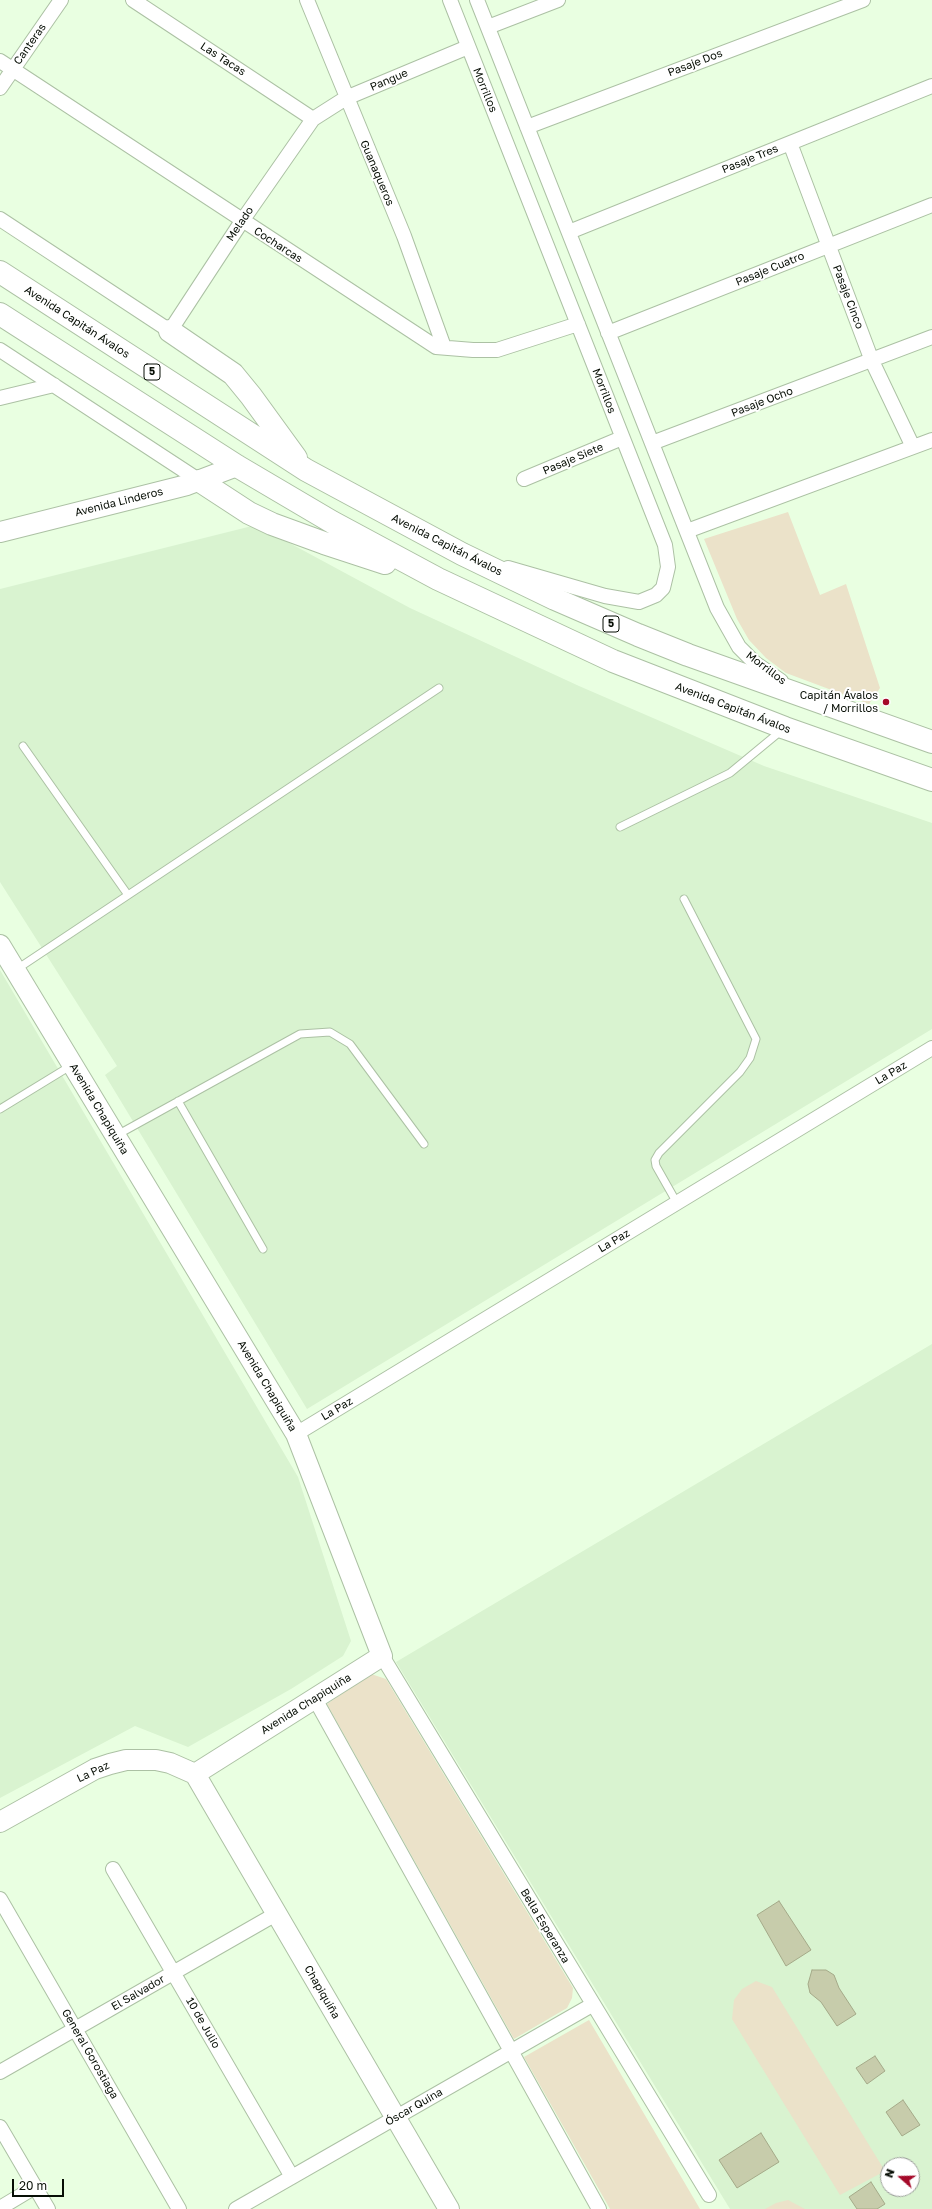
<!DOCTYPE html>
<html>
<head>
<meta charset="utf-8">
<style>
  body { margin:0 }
  #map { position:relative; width:932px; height:2209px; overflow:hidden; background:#e9ffe1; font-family:"Golos Text",sans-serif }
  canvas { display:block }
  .north { position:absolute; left:880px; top:2157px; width:40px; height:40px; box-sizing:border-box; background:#fff; border:1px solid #9c9f9b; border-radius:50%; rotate:290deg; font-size:11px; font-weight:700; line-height:16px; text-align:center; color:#070e05 }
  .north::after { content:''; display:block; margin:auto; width:14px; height:18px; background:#a50a2a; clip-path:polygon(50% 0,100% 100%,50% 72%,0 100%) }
  .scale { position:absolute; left:12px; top:2179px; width:52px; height:18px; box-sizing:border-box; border:2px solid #070e05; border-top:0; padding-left:5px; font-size:12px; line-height:14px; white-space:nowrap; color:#070e05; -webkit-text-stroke:3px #fff; paint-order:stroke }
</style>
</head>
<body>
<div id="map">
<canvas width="932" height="2209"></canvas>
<div class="north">N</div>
<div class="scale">20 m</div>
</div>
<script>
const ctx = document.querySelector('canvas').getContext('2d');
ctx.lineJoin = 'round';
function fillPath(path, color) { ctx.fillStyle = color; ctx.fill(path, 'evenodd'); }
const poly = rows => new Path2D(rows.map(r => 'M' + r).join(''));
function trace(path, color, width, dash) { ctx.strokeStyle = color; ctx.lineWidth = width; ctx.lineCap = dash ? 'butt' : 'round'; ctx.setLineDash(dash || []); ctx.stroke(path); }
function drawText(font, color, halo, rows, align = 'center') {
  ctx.font = font + ' "Golos Text",sans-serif'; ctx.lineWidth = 4; ctx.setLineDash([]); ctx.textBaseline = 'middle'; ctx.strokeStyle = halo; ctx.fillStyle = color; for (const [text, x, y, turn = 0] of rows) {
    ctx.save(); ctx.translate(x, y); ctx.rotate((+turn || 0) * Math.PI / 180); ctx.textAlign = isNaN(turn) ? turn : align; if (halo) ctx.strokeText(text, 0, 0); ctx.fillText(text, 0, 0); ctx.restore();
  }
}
fillPath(poly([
  [256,525,410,608,579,686,764,766,932,823,932,1029,307,1409,105,1075,117,1066,0,882,0,589],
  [0,970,298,1477,351,1641,343,1656,291,1689,188,1747,135,1726,0,1798],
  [932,1344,932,2209,730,2209,396,1662],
  [888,2165,912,2165,912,2189,888,2189]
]), '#d9f3d0');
fillPath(poly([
  [788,512,820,595,846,584,880,688,869,704,786,673,766,658,749,640,737,619,704,539],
  [371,1674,386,1679,573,1988,572,1998,567,2008,514,2039,327,1704],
  [756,1981,772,1987,885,2171,840,2195,732,2019,734,2000,742,1989],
  [589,2020,700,2209,610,2209,524,2057],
  [788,2200,805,2209,765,2209,776,2203]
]), '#ebe2c9');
const building = poly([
  [779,1901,811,1950,786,1966,757,1915,779,1901],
  [812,1970,826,1970,834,1975,839,1988,856,2014,837,2026,821,2002,810,1993,808,1984,812,1970],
  [875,2056,885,2071,867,2084,856,2068,875,2056],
  [903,2100,920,2125,902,2136,886,2112,903,2100],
  [761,2133,779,2162,737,2188,719,2160,761,2133],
  [871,2182,885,2204,877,2209,857,2209,849,2197,871,2182]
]);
fillPath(building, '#c7ccab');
trace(building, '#a5aa89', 1);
const lane = poly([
  [23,746,128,895],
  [620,827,730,773,782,730],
  [17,969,439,688],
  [178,1101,263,1249],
  [0,1109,72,1065],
  [117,1135,300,1034,330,1032,350,1044,424,1144],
  [677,1203,656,1166,655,1160,659,1153,740,1072,750,1058,756,1039,684,899]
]);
const street = poly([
  [133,0,313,119],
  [307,0,404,236,444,347],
  [450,0,665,545,668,567,663,588,656,595,639,602,605,596,508,568],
  [477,0,717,608,739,647,755,663,781,681],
  [488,27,558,0],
  [0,61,436,347,473,350,497,350,578,324],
  [0,88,61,0],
  [527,127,863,0],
  [790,143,872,361,913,447],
  [0,219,170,331,242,221,313,119,346,98,468,47],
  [569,232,932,86],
  [608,333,932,205],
  [0,350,200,481],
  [0,398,54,385],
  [652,443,932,337],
  [524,479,622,438],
  [687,531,932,440],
  [296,1434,932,1048],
  [382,1656,709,2195],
  [315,1699,599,2209],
  [113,1869,292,2177],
  [0,1899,179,2209],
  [0,2072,276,1914],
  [0,2127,48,2209],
  [0,2208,35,2187],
  [236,2209,592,2005]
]);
const secondary = poly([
  [0,532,187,485,237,466],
  [0,945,296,1434,382,1656,195,1774],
  [195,1774,449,2209],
  [0,1822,95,1769,110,1764,126,1760,156,1760,170,1763,195,1774]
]);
const highway = poly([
  [0,272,306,470,462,554,555,599,638,635,688,655,932,742],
  [0,314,237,466,332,522,438,579,613,661,785,728,932,780],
  [170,331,233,374,251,396,296,458],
  [200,481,249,513,272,524,324,543,385,563]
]);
trace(lane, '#acc1a4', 9);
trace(street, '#acc1a4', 16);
trace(secondary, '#acc1a4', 22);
trace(highway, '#acc1a4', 24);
trace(lane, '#fff', 7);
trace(street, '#fff', 14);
trace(secondary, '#fff', 20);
trace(highway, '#fff', 22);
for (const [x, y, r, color] of [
  [886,702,4,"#a50a2a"]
]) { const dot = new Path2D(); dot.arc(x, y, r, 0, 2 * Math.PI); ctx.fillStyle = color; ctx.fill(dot); trace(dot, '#fff', 1.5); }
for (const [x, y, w] of [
  [152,372,16],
  [611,624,16]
]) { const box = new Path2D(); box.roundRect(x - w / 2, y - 8, w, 16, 3); ctx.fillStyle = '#fff'; ctx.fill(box); trace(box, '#070e05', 1); }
drawText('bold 10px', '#070e05', null, [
  ["5",152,372],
  ["5",611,624]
]);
drawText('11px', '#070e05', '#fff', [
  ["Canteras",30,44,-55],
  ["Las Tacas",223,59,33],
  ["Pasaje Dos",695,63,-21],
  ["Pangue",389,80,-23],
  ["Morrillos",485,90,68],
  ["Pasaje Tres",750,159,-22],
  ["Guanaqueros",377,173,67],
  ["Melado",240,224,-56],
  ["Cocharcas",278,245,33],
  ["Pasaje Cuatro",770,269,-22],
  ["Pasaje Cinco",848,297,69],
  ["Avenida Capitán Ávalos",77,322,33],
  ["Morrillos",604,391,69],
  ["Pasaje Ocho",762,402,-21],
  ["Pasaje Siete",573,459,-23],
  ["Avenida Linderos",119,502,-14],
  ["Avenida Capitán Ávalos",447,545,27],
  ["Morrillos",766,668,37],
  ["Avenida Capitán Ávalos",733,708,21],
  ["La Paz",891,1073,-31],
  ["Avenida Chapiquiña",99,1109,59],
  ["La Paz",614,1241,-31],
  ["Avenida Chapiquiña",267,1386,59],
  ["La Paz",337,1409,-31],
  ["Avenida Chapiquiña",306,1704,-32],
  ["La Paz",93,1772,-25],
  ["Bella Esperanza",545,1926,59],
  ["Chapiquiña",322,1992,60],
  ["El Salvador",138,1993,-30],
  ["10 de Julio",203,2023,60],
  ["General Gorostiaga",90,2054,60],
  ["Óscar Quina",414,2107,-30]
]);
drawText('11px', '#070e05', '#fff', [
  ["Capitán Ávalos",878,696],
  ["/ Morrillos",878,709]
], 'right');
</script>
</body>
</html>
